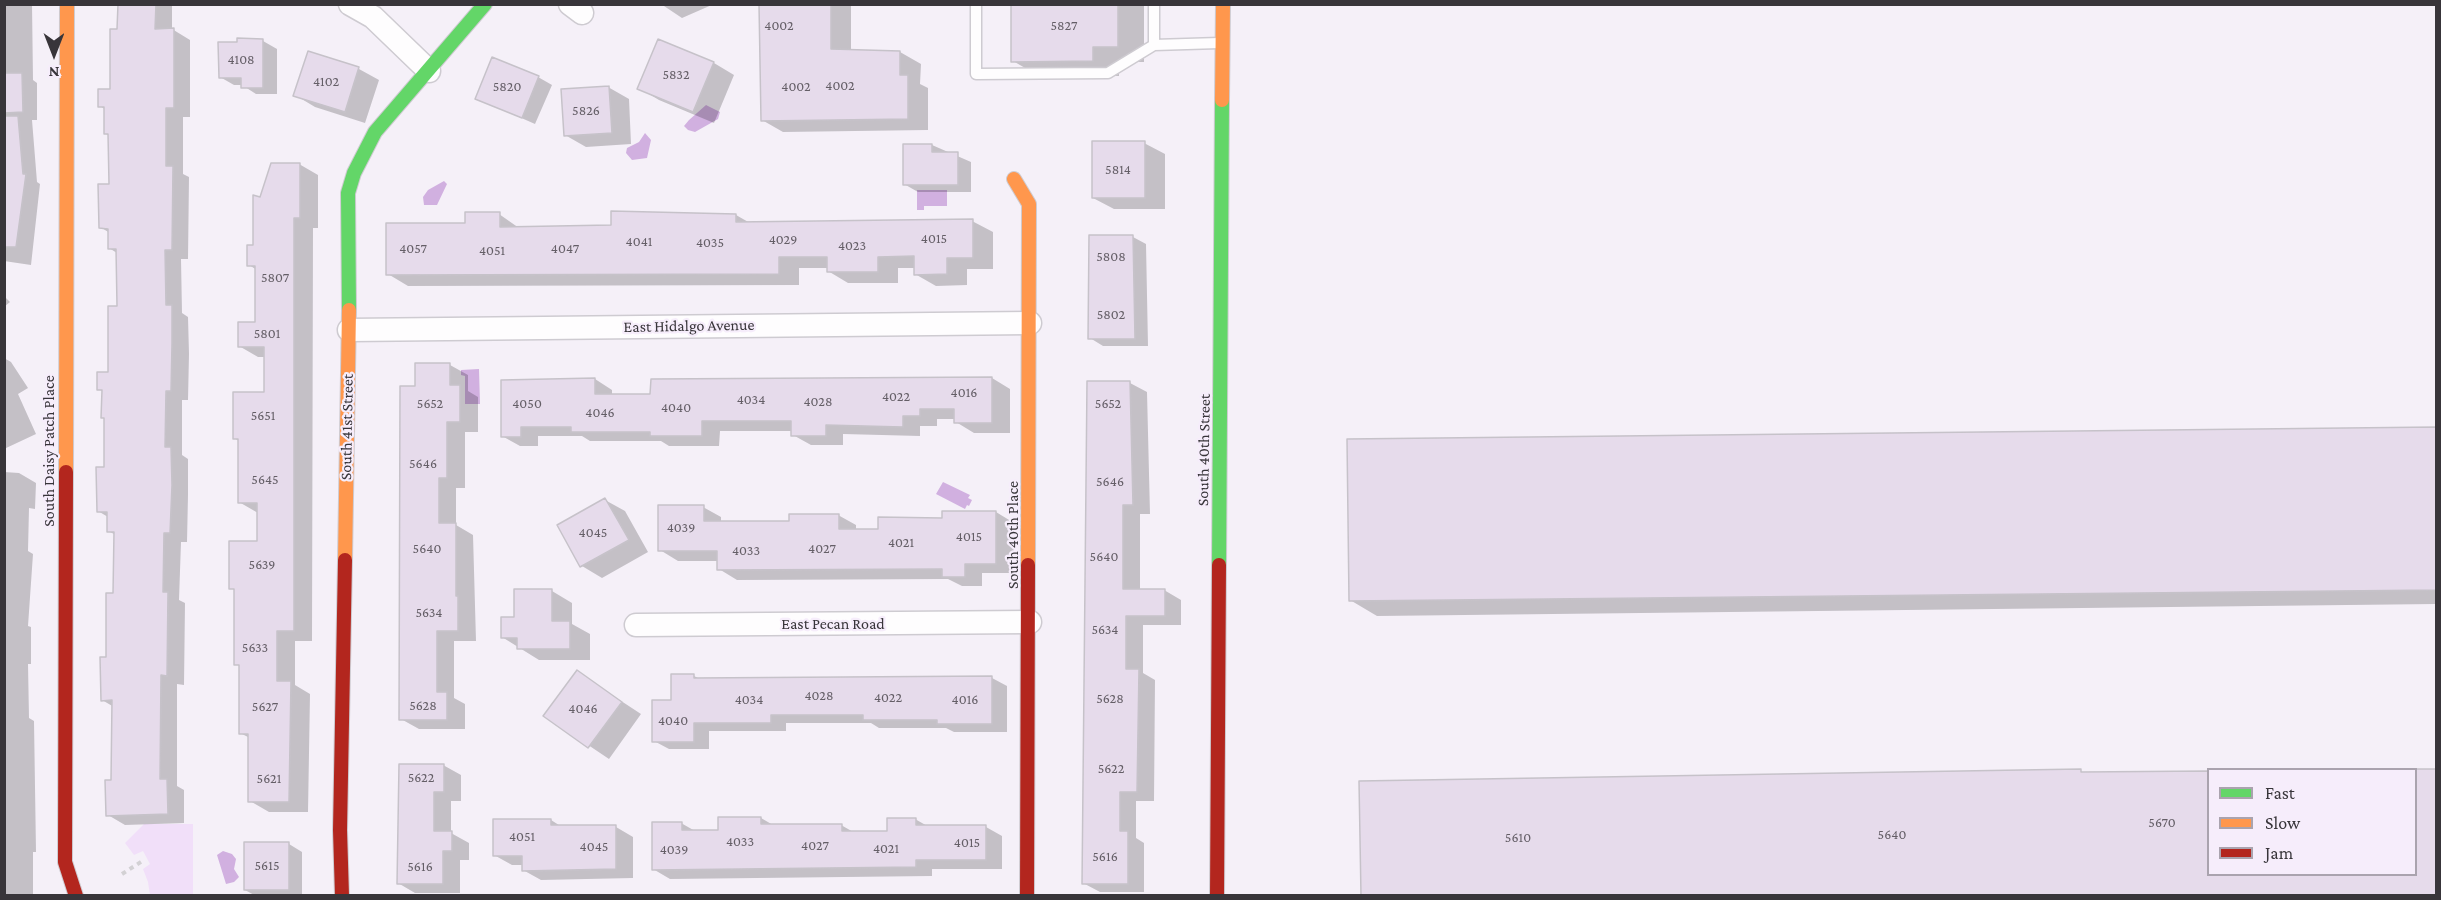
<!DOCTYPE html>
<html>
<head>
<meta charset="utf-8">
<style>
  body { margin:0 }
  #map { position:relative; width:2441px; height:900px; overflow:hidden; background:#f5f0f8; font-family:"Crimson Pro",serif }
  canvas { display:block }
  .frame { position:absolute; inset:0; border:6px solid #38353a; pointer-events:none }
  .legend { position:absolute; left:2207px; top:768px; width:210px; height:108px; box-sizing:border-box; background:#f6edfb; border:2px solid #aaa3ae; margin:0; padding:8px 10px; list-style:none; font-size:18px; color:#38353a }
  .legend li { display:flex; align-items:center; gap:12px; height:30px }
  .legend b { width:30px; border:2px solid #aaa3ae }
  .north { position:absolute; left:24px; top:24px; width:60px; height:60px; -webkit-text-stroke:4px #f6edfb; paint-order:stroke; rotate:180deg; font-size:16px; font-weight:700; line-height:24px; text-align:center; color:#38353a }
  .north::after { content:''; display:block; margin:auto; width:21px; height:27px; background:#38353a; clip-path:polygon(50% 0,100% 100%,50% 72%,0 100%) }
</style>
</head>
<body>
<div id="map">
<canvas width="2441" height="900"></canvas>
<div class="frame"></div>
<ul class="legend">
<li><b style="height:8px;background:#63d668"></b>Fast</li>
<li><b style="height:8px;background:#ff974d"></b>Slow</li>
<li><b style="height:8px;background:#b3261e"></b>Jam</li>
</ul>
<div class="north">N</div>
</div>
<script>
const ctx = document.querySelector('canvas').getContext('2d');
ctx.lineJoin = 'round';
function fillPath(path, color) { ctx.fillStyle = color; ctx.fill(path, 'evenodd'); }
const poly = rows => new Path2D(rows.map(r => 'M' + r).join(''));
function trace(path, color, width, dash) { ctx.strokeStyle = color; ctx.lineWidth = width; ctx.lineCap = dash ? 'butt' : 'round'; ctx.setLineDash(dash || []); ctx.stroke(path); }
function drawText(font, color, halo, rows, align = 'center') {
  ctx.font = font + ' "Crimson Pro",serif'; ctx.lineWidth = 4.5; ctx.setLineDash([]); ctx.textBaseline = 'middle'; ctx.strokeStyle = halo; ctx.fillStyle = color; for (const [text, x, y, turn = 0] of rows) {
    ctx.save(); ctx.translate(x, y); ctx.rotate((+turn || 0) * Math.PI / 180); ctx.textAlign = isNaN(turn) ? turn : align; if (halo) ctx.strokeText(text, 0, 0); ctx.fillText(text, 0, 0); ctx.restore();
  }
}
fillPath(poly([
  [144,824,193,824,193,895,150,895,148,882,143,869,150,864,143,851,134,855,125,843]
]), '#f1dff9');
fillPath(poly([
  [706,105,720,112,718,119,695,132,688,130,684,126,689,120],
  [645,133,651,140,647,158,632,160,626,153,627,148,639,142],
  [444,181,447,184,437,205,424,205,423,197,428,190],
  [917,190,947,190,947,206,924,206,924,210,917,210],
  [479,369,480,404,465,404,465,376,461,375,461,370],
  [943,482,970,495,968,498,972,500,969,506,967,505,965,509,936,494],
  [223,851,232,854,236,859,234,869,239,877,234,882,226,884,217,855]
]), '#d1b0e0');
fillPath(poly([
  [4,4,32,4,33,80,37,83,37,120,32,120,37,182,40,184,31,265,4,261],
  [120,4,172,4,172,29,190,40,190,117,183,117,183,174,189,177,188,259,181,259,182,313,188,317,189,354,188,400,182,400,182,455,188,459,188,495,187,542,181,542,179,600,185,603,184,685,177,684,177,786,184,790,184,823,125,825,108,815,112,782,114,707,102,700,115,594,116,535,108,531,108,517,98,511,106,469,103,392,99,389,109,374,118,308,117,253,109,248,110,233,100,227,111,186,110,136,106,134,106,110,100,106,112,91],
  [661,4,714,4,682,18],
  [762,4,851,4,851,51,900,52,921,64,920,84,928,88,928,130,783,132,762,120],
  [1012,4,1144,4,1144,62,1119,62,1119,76,1039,76,1013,61],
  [263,41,277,49,277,94,256,94,242,85,234,85,220,77],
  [659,41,714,63,734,75,714,123,659,100,639,88],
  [309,52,359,69,379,80,365,123,315,107,295,95],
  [538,77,552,85,535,124,476,98],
  [608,87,629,99,631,144,586,147,565,135],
  [1144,143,1165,154,1165,209,1114,209,1093,198],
  [932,145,971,162,971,192,918,192,904,184],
  [299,164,318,175,318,228,313,228,312,641,295,641,295,685,310,694,308,812,269,812,250,801,250,738,240,733,240,666,236,664,236,591,231,588,258,543,258,513,239,502,239,441,234,438,266,394,266,357,258,357,239,346,257,323,257,270,249,265,255,246,261,198],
  [499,214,519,228,613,226,736,215,750,223,972,221,993,232,993,269,967,269,967,285,936,286,915,274,915,268,898,268,898,283,848,283,828,271,828,268,799,268,799,285,408,286,388,274,467,225],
  [1133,237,1146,244,1148,346,1103,346,1090,338],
  [4,296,10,302,4,307],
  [4,358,11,362,28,388,18,394,36,434,4,449],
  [450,365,468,375,468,391,478,397,478,432,465,432,465,488,456,488,456,525,473,535,476,641,454,641,454,698,465,704,465,729,419,729,401,719,417,388],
  [992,378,1010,389,1010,433,974,433,956,422,956,419,937,419,937,426,920,426,920,436,843,434,843,445,811,445,793,435,793,431,720,431,719,446,669,446,661,441,590,441,582,436,538,436,538,446,520,446,502,436,595,379,612,390,612,396,652,396],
  [1130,383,1147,392,1150,514,1140,514,1140,590,1164,590,1181,600,1181,625,1143,625,1143,673,1155,680,1154,801,1136,801,1136,838,1144,843,1144,892,1100,892,1083,883],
  [2436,428,2436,604,1377,616,1350,600,1349,440],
  [4,472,19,473,36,483,35,509,29,508,28,551,33,554,28,626,31,627,31,664,28,664,29,718,34,721,36,852,33,852,33,896,4,896],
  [605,500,625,511,648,552,602,578,582,566],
  [703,507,721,517,721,523,790,523,838,515,856,525,856,530,879,530,996,512,1014,523,1014,573,982,573,982,586,962,586,948,579,737,580,719,569,719,561,678,561,660,550],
  [552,591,572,603,572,624,590,634,590,660,539,660,502,637,516,618],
  [577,672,641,714,609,759,545,716],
  [694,676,700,679,992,678,1007,686,1007,732,954,732,946,728,879,728,871,723,786,723,786,731,709,731,709,749,669,749,654,741,673,701],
  [443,765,461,775,461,801,451,801,451,833,469,843,469,860,460,860,460,893,415,893,398,883],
  [2416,770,2436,770,2436,896,1362,896,2081,771,2086,774,2208,772,2208,874,2416,874],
  [761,818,773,825,841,825,855,833,888,833,915,819,929,827,986,827,1002,836,1002,869,932,869,932,876,670,879,653,869,681,823,695,831,720,831],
  [551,820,562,827,616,827,633,837,633,878,541,880,523,870,523,865,512,865,494,855],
  [289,844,302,852,302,896,256,896,245,890]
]), '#0003');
const building = poly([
  [118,4,156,4,155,29,174,28,174,108,166,108,166,166,173,166,172,250,165,250,166,305,172,305,172,344,171,391,166,391,165,447,171,447,172,485,170,533,164,533,163,592,168,592,167,676,161,675,160,779,167,779,168,814,106,816,105,780,111,780,112,700,101,701,100,657,106,657,106,593,113,593,114,532,107,532,107,512,97,512,96,467,104,467,104,418,101,418,102,390,97,390,97,372,108,372,108,306,117,306,116,249,108,249,108,229,99,228,98,184,109,184,108,134,104,134,104,107,98,107,98,89,110,89,110,29,117,29,118,4],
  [759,4,831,4,831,49,900,51,900,75,908,75,908,119,761,121,759,4],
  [1011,4,1118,4,1118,47,1093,47,1093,61,1011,62,1011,4],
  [237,38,263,39,263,88,241,88,241,78,219,78,218,42,237,42,237,38],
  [658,39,714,62,693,112,637,89,658,39],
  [308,51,359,67,345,112,293,96,308,51],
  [492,57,539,76,522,118,475,99,492,57],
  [4,73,22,73,23,112,4,113,4,73],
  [609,86,612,133,564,136,561,89,609,86],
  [4,116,18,116,23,174,26,174,16,247,4,247,4,116],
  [1092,141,1145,141,1145,198,1092,198,1092,141],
  [903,144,932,144,932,152,958,152,958,185,903,185,903,144],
  [271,163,300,163,300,218,294,218,294,631,277,631,277,681,291,681,289,802,248,802,248,734,239,734,239,665,234,665,234,589,229,589,229,541,257,541,257,503,238,503,238,439,233,439,233,392,264,392,264,347,238,347,238,322,255,322,255,266,247,266,247,245,253,245,253,195,260,197,271,163],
  [611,211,736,214,736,222,973,219,973,258,947,258,947,274,914,275,914,256,878,257,878,272,827,272,827,257,779,257,779,274,386,275,386,223,465,223,465,212,500,212,500,227,611,225,611,211],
  [1089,235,1133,235,1135,339,1088,339,1089,235],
  [415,363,450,363,450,385,460,385,460,422,447,422,447,478,439,478,439,523,456,523,456,596,458,596,458,631,437,631,437,692,447,692,447,720,399,720,400,386,415,386,415,363],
  [992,377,992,423,954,423,954,409,920,409,920,416,903,416,903,427,826,425,826,436,791,436,791,421,702,421,702,436,650,436,650,432,571,432,571,427,521,427,521,437,501,437,501,380,595,378,595,394,650,394,651,379,992,377],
  [1087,381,1130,381,1133,505,1123,505,1123,589,1165,589,1165,616,1126,616,1126,669,1139,669,1137,792,1120,792,1120,831,1128,831,1128,884,1082,884,1087,381],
  [2436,427,2436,590,1349,601,1347,439,2436,427],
  [605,498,629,540,580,567,557,525,605,498],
  [658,505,704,505,704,521,789,521,789,514,839,514,839,529,878,529,878,517,942,518,942,511,996,511,996,564,965,564,965,577,942,577,942,569,717,570,717,551,658,551,658,505],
  [514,589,552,589,552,621,570,621,570,649,517,649,517,638,501,638,501,617,514,617,514,589],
  [577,670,622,702,588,748,543,716,577,670],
  [671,674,694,674,694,678,992,676,992,724,937,724,937,720,863,720,863,715,771,715,771,723,694,723,694,742,652,742,652,700,671,700,671,674],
  [399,764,444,764,444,792,434,792,434,831,452,831,452,851,443,851,443,884,397,884,399,764],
  [2081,769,2081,772,2208,771,2208,874,2415,874,2415,769,2436,769,2436,896,1361,896,1359,781,2081,769],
  [718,817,761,817,761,824,842,824,842,831,887,831,887,818,916,818,916,825,986,825,986,860,916,860,916,867,652,870,652,822,682,822,682,830,718,830,718,817],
  [493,819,551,819,551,825,616,825,616,869,522,871,522,856,493,856,493,819],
  [244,842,289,842,289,890,244,890,244,842]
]);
fillPath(building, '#e6dbeb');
trace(building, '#c6c2c9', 1.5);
const lane = poly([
  [976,4,976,74,1108,73,1154,45,1219,43],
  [1154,4,1154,45]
]);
const street = poly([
  [350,4,373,17,429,71],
  [570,4,582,13],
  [349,330,1030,323],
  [636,625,1030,622]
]);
const fast = poly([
  [349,310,348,193,354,173,375,132,485,4],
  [1219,565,1222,100]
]);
const slow = poly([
  [1222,100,1223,4],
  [1014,179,1029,204,1028,565],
  [66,472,67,4],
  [345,560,349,310]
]);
const jam = poly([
  [66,472,65,862,76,896],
  [342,896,340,830,345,560],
  [1027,896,1028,565],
  [1217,896,1219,565]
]);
trace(lane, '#cecbd1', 13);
trace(street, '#cecbd1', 25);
trace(fast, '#cecbd1', 16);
trace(slow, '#cecbd1', 16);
trace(jam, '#cecbd1', 16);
trace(poly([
  [122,874,144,860]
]), '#d3d1d4', 4, [4.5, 4.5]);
trace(lane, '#fefdfe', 10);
trace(street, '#fefdfe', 22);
trace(fast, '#63d668', 14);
trace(slow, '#ff974d', 14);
trace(jam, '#b3261e', 14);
drawText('14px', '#645e66', null, [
  ["4002",779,26],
  ["5827",1064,26],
  ["4108",241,60],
  ["5832",676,75],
  ["4102",326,82],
  ["4002",840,86],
  ["5820",507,87],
  ["4002",796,87],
  ["5826",586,111],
  ["5814",1118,170],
  ["4015",934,239],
  ["4029",783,240],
  ["4041",639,242],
  ["4035",710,243],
  ["4023",852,246],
  ["4057",413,249],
  ["4047",565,249],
  ["4051",492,251],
  ["5808",1111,257],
  ["5807",275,278],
  ["5802",1111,315],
  ["5801",267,334],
  ["4016",964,393],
  ["4022",896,397],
  ["4034",751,400],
  ["4028",818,402],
  ["5652",430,404],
  ["4050",527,404],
  ["5652",1108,404],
  ["4040",676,408],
  ["4046",600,413],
  ["5651",263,416],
  ["5646",423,464],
  ["5645",265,480],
  ["5646",1110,482],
  ["4039",681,528],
  ["4045",593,533],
  ["4015",969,537],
  ["4021",901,543],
  ["5640",427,549],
  ["4027",822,549],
  ["4033",746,551],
  ["5640",1104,557],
  ["5639",262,565],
  ["5634",429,613],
  ["5634",1105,630],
  ["5633",255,648],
  ["4028",819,696],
  ["4022",888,698],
  ["5628",1110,699],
  ["4034",749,700],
  ["4016",965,700],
  ["5628",423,706],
  ["5627",265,707],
  ["4046",583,709],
  ["4040",673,721],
  ["5622",1111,769],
  ["5622",421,778],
  ["5621",269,779],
  ["5670",2162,823],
  ["5640",1892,835],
  ["4051",522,837],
  ["5610",1518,838],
  ["4033",740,842],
  ["4015",967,843],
  ["4027",815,846],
  ["4045",594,847],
  ["4021",886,849],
  ["4039",674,850],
  ["5616",1105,857],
  ["5615",267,866],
  ["5616",420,867]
]);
drawText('16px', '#38353a', '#f6edfb', [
  ["East Hidalgo Avenue",689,326,-1],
  ["South 41st Street",347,427,-89],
  ["South 40th Street",1204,450,-89],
  ["South Daisy Patch Place",49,451,-90],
  ["South 40th Place",1013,535,-90],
  ["East Pecan Road",833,624]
]);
</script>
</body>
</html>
